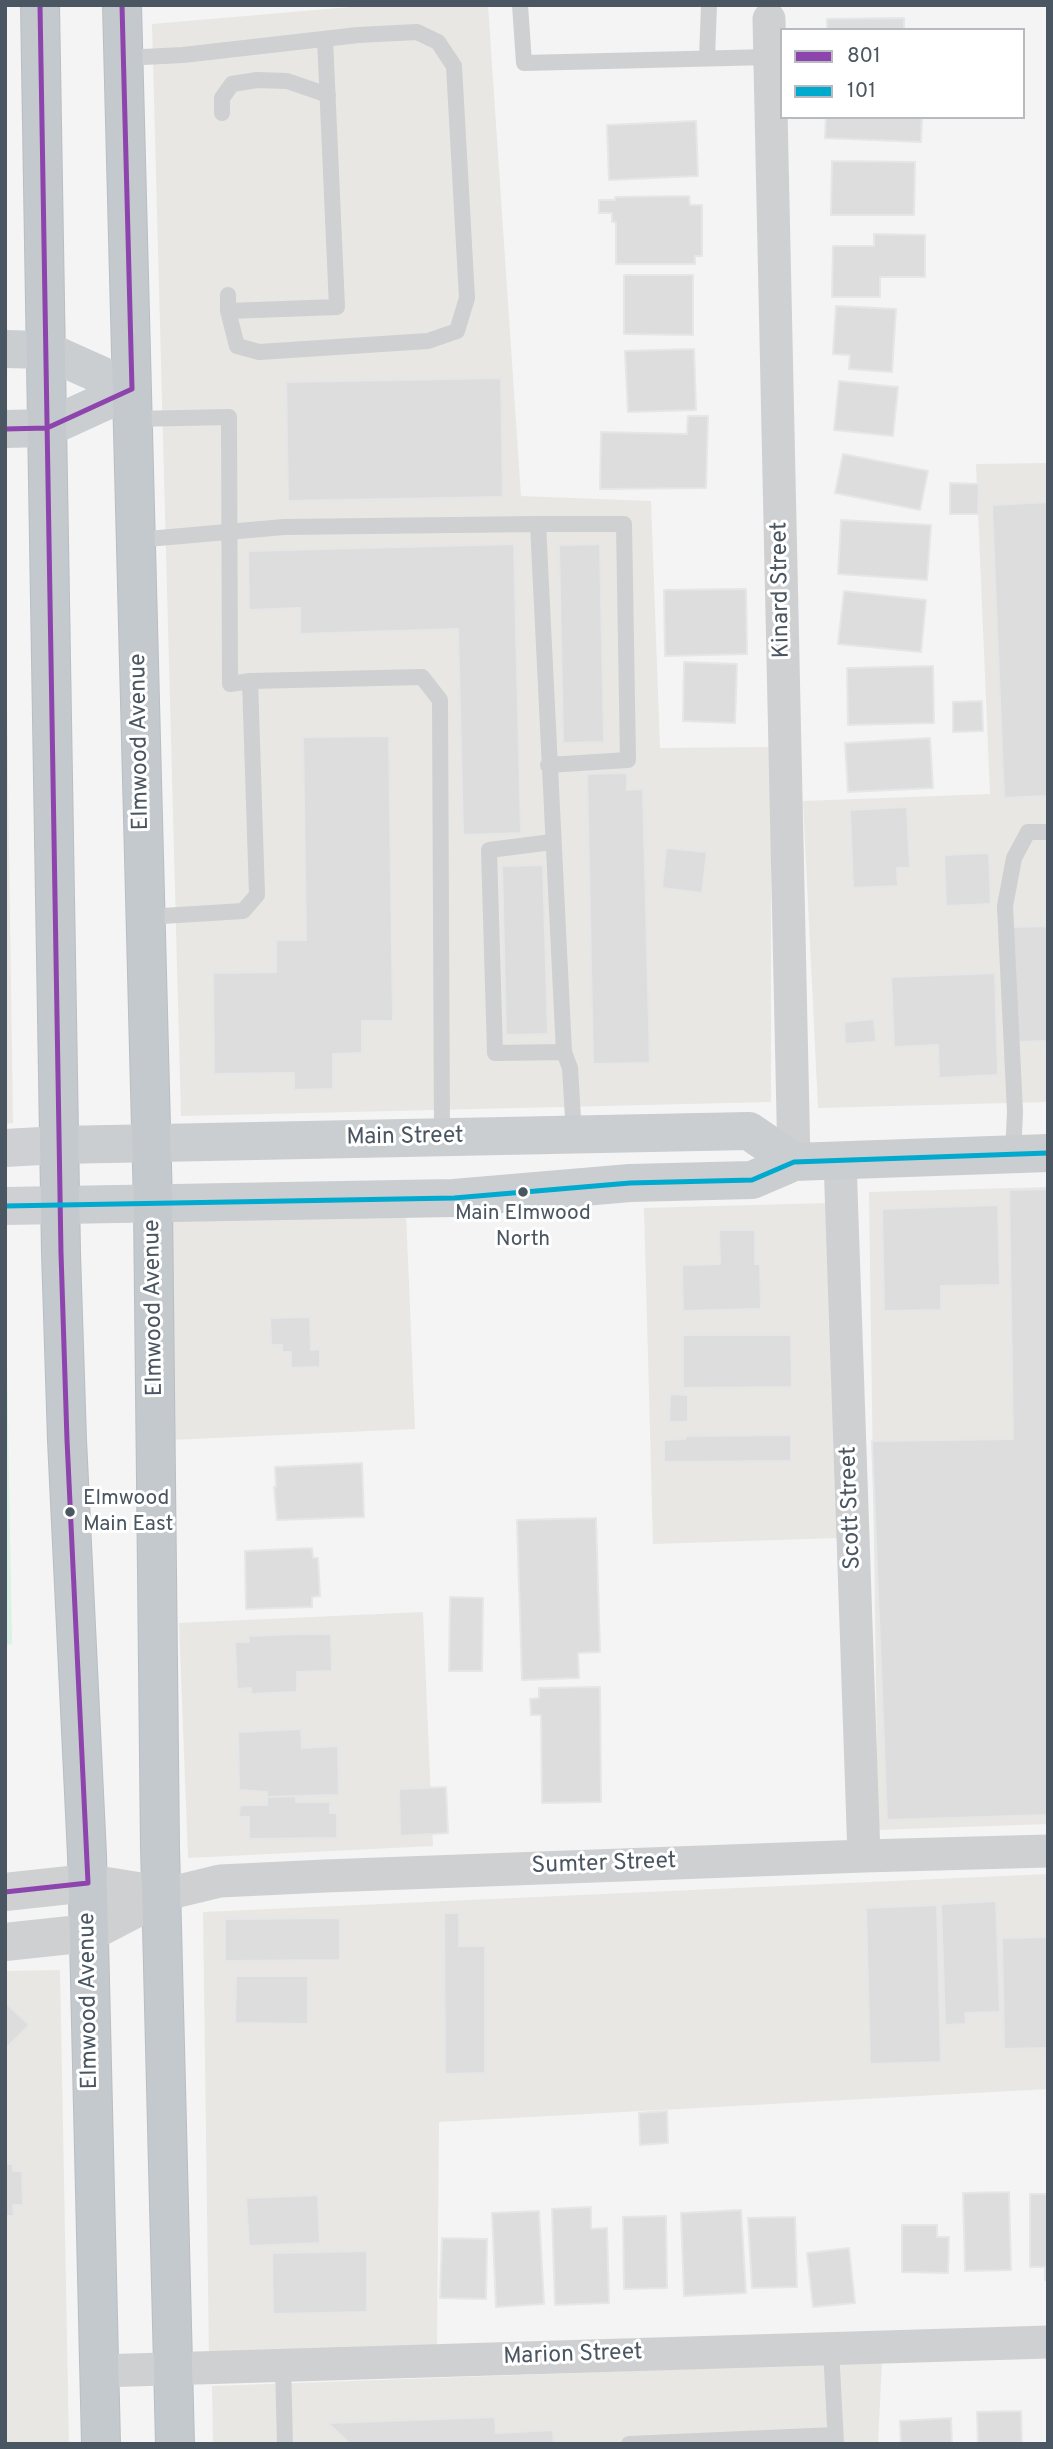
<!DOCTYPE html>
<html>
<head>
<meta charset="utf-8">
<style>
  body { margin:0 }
  #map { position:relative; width:1053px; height:2449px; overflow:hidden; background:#f4f4f4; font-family:Overpass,sans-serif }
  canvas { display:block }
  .frame { position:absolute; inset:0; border:7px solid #4a5661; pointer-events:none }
  .legend { position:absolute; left:780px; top:28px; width:245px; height:91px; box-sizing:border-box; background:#fff; border:2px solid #b7bbc0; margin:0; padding:9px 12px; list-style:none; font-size:21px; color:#4a5661 }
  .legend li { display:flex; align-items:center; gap:14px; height:35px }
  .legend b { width:35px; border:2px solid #b7bbc0 }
</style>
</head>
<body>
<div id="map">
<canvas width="1053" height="2449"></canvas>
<div class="frame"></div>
<ul class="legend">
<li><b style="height:9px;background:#8e44ad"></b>801</li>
<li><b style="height:9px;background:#00a9ce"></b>101</li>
</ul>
</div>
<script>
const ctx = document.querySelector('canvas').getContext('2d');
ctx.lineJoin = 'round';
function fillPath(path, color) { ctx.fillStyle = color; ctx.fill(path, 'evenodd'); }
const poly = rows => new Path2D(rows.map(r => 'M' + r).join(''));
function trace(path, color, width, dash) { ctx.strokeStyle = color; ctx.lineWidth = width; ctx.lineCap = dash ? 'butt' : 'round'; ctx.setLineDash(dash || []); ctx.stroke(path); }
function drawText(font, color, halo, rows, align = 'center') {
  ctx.font = font + ' Overpass,sans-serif'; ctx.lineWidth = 6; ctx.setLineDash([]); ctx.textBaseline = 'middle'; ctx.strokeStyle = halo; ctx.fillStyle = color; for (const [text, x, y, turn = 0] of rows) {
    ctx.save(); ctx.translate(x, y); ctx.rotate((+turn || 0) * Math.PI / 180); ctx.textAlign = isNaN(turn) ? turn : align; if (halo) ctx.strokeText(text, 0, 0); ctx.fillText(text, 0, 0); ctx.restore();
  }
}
fillPath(poly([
  [374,5,488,5,521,496,651,501,660,748,771,747,771,1102,181,1116,152,24],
  [1048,463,1048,1102,818,1108,803,801,990,794,976,464],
  [5,572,13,1123,5,1124],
  [1048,1187,1048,1824,878,1830,869,1192],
  [829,1203,838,1538,653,1544,644,1208],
  [406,1212,415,1429,171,1440,162,1222],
  [423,1612,433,1846,188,1858,179,1623],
  [1048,1874,1048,2089,439,2122,437,2347,209,2362,203,1912],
  [60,1970,69,2444,5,2444,5,1971],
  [882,2362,878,2444,213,2444,212,2386]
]), '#e8e7e3');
fillPath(poly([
  [5,1254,12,1644,5,1645]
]), '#d9f2e3');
const building = poly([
  [904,18,904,30,827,30,827,19,904,18],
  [826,117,922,117,921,142,825,138,826,117],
  [696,121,698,176,609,180,607,125,696,121],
  [832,161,915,162,914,215,831,215,832,161],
  [689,196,690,205,702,205,702,256,695,256,695,264,616,264,616,222,612,222,612,213,599,213,599,200,615,200,615,197,689,196],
  [874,234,925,235,925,277,880,277,880,297,832,297,833,246,874,246,874,234],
  [624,275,693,275,693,335,624,334,624,275],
  [836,306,896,309,892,372,849,369,850,355,833,354,836,306],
  [694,349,696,410,628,412,625,351,694,349],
  [501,378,503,497,288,501,286,382,501,378],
  [839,381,898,387,893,436,834,430,839,381],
  [688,416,708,416,706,488,600,489,601,432,687,434,688,416],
  [843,454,928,471,920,510,835,493,843,454],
  [950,483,979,484,978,514,950,514,950,483],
  [1048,502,1048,796,1004,798,992,505,1048,502],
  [841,520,931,525,927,580,838,574,841,520],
  [514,544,521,833,463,835,458,629,300,634,300,608,249,610,248,551,514,544],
  [600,544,604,742,563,743,559,545,600,544],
  [746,589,747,654,665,656,664,590,746,589],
  [844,591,926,600,921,652,838,644,844,591],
  [684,662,737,664,735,723,683,721,684,662],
  [933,666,934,723,848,725,847,668,933,666],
  [982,701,983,731,953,732,953,702,982,701],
  [389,736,393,1021,362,1021,362,1053,333,1054,333,1089,294,1090,294,1073,214,1074,213,973,276,972,276,940,306,940,303,737,389,736],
  [930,738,933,788,848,792,845,743,930,738],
  [627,773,627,790,643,789,650,1063,593,1064,587,774,627,773],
  [907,807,910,868,897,868,898,886,853,888,850,810,907,807],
  [666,848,707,852,702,893,662,888,666,848],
  [989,853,991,904,946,906,944,855,989,853],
  [543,865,548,1034,506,1035,502,866,543,865],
  [1048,926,1048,1041,1016,1042,1010,927,1048,926],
  [995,973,998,1075,939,1078,938,1045,894,1047,891,977,995,973],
  [874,1019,876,1042,845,1044,844,1022,874,1019],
  [1048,1189,1048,1815,887,1820,872,1441,1013,1439,1009,1190,1048,1189],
  [998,1205,1000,1285,941,1286,941,1310,884,1311,882,1209,998,1205],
  [719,1230,755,1230,755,1264,760,1264,761,1309,683,1311,682,1265,720,1264,719,1230],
  [310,1317,311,1350,320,1349,320,1367,291,1368,291,1352,282,1352,282,1345,271,1345,270,1318,310,1317],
  [683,1335,791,1335,792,1387,683,1388,683,1335],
  [670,1394,688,1395,688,1422,669,1422,670,1394],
  [791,1435,791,1461,664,1462,664,1440,685,1439,686,1436,791,1435],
  [362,1463,364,1517,277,1520,274,1487,276,1487,275,1467,362,1463],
  [596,1518,600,1652,578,1653,579,1678,522,1680,517,1520,596,1518],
  [312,1548,313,1558,318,1558,320,1596,312,1597,312,1607,246,1609,245,1551,312,1548],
  [450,1597,483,1598,482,1671,449,1671,450,1597],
  [293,1634,331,1634,332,1671,297,1672,297,1692,251,1694,251,1688,237,1689,235,1642,249,1642,249,1636,293,1634],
  [600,1687,601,1802,542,1803,541,1715,531,1715,530,1699,539,1698,539,1688,600,1687],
  [301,1729,302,1748,338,1746,339,1795,267,1797,267,1792,239,1790,238,1732,301,1729],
  [446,1787,448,1833,400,1836,399,1789,446,1787],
  [296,1796,296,1802,330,1802,330,1813,337,1813,337,1838,249,1839,249,1817,239,1817,240,1805,267,1805,267,1797,296,1796],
  [996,1901,1000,2012,965,2013,966,2024,945,2025,941,1904,996,1901],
  [937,1905,941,2062,870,2064,866,1908,937,1905],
  [444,1913,459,1913,459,1946,485,1946,485,2073,445,2074,444,1913],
  [340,1918,340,1960,225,1961,225,1919,340,1918],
  [1048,1937,1048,2048,1004,2049,1002,1938,1048,1937],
  [236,1976,308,1976,308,2024,235,2023,236,1976],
  [5,2002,29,2025,5,2049,5,2002],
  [667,2111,668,2143,640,2145,639,2113,667,2111],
  [5,2164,13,2164,13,2171,22,2171,23,2205,13,2205,14,2216,5,2216,5,2164],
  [1009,2192,1011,2270,965,2271,963,2193,1009,2192],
  [1030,2194,1048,2194,1048,2280,1045,2280,1045,2267,1030,2267,1030,2194],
  [318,2195,320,2243,249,2246,246,2198,318,2195],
  [591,2207,591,2229,607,2228,609,2303,555,2305,552,2209,591,2207],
  [741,2210,746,2293,684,2296,681,2213,741,2210],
  [539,2211,544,2304,496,2307,492,2213,539,2211],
  [666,2216,667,2288,624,2289,623,2217,666,2216],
  [795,2217,797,2287,752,2288,748,2218,795,2217],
  [902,2225,937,2225,937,2237,949,2237,948,2273,902,2272,902,2225],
  [442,2238,487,2239,486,2299,440,2298,442,2238],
  [849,2248,855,2303,813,2307,807,2253,849,2248],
  [367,2251,367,2312,273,2314,272,2253,367,2251],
  [1021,2411,1022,2444,978,2444,977,2412,1021,2411],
  [495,2417,496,2433,553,2430,554,2444,350,2444,328,2423,495,2417],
  [951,2418,952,2444,901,2444,900,2421,951,2418]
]);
fillPath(building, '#ddddde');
trace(building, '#e5e6e7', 2);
const trunk = poly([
  [40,5,61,1253,67,1440,87,1855,101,2444],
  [122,5,153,1205,160,1847,175,2444]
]);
trace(trunk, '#b9bec3', 40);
trace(poly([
  [520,5,524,63,770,57],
  [123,58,183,55,358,35,417,32,438,42,454,66,467,298,457,331,428,341,259,352,237,346,228,311,228,295],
  [707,58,709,5],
  [222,113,222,98,232,84,257,80,287,81,328,95],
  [228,311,337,307,325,39],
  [133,419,229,417,230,684,250,681],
  [538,524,624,524,628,760,548,765],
  [136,540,284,527,538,524,564,1052,570,1068,574,1135],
  [552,842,489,850,495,1053,564,1052],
  [146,917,243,911,257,895,250,681,422,677,440,700,442,1137],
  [1013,1154,1015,1112,1005,906,1014,858,1028,832,1048,832],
  [831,2349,836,2444],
  [283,2365,285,2444],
  [629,2444,835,2435]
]), '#ced0d2', 16);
trace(poly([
  [769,19,794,1162],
  [840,1160,864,1856],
  [162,1895,220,1881,325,1876,864,1856,1048,1851],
  [99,2371,1048,2342]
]), '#ced0d2', 33);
trace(poly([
  [5,1892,88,1883,162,1895],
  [5,1942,89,1933,162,1895]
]), '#ced0d2', 38);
trace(poly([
  [5,1148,59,1145],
  [5,1206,61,1205]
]), '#ced0d4', 38);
trace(poly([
  [5,349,45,350,132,389],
  [5,429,47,428,132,389],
  [59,1145,749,1131,794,1162],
  [61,1205,454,1198,630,1183,752,1180,794,1162,1048,1153]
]), '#caced1', 38);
trace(trunk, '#c4c9cd', 38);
trace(poly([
  [5,429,47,428,132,389,122,5],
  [5,1892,88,1883,67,1440,61,1253,40,5]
]), '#8e44ad', 5);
trace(poly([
  [5,1206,454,1198,630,1183,752,1180,794,1162,1048,1153]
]), '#00a9ce', 5);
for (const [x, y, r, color] of [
  [523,1192,6,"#4a5661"],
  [70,1512,6,"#4a5661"]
]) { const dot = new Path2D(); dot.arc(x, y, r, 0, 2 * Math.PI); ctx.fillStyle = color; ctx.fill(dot); trace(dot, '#fff', 2.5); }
drawText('21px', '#4a5661', '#fff', [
  ["Main Elmwood",523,1215],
  ["North",523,1241],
  ["Elmwood",83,1500,"left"],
  ["Main East",83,1526,"left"]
]);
drawText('23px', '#4a5661', '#fff', [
  ["Kinard Street",782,590,-91],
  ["Elmwood Avenue",141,742,-91],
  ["Main Street",405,1138,-1],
  ["Elmwood Avenue",155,1308,-91],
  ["Scott Street",852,1508,-92],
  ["Sumter Street",604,1865,-2],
  ["Elmwood Avenue",90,2001,-91],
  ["Marion Street",573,2356,-2]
]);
</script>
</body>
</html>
